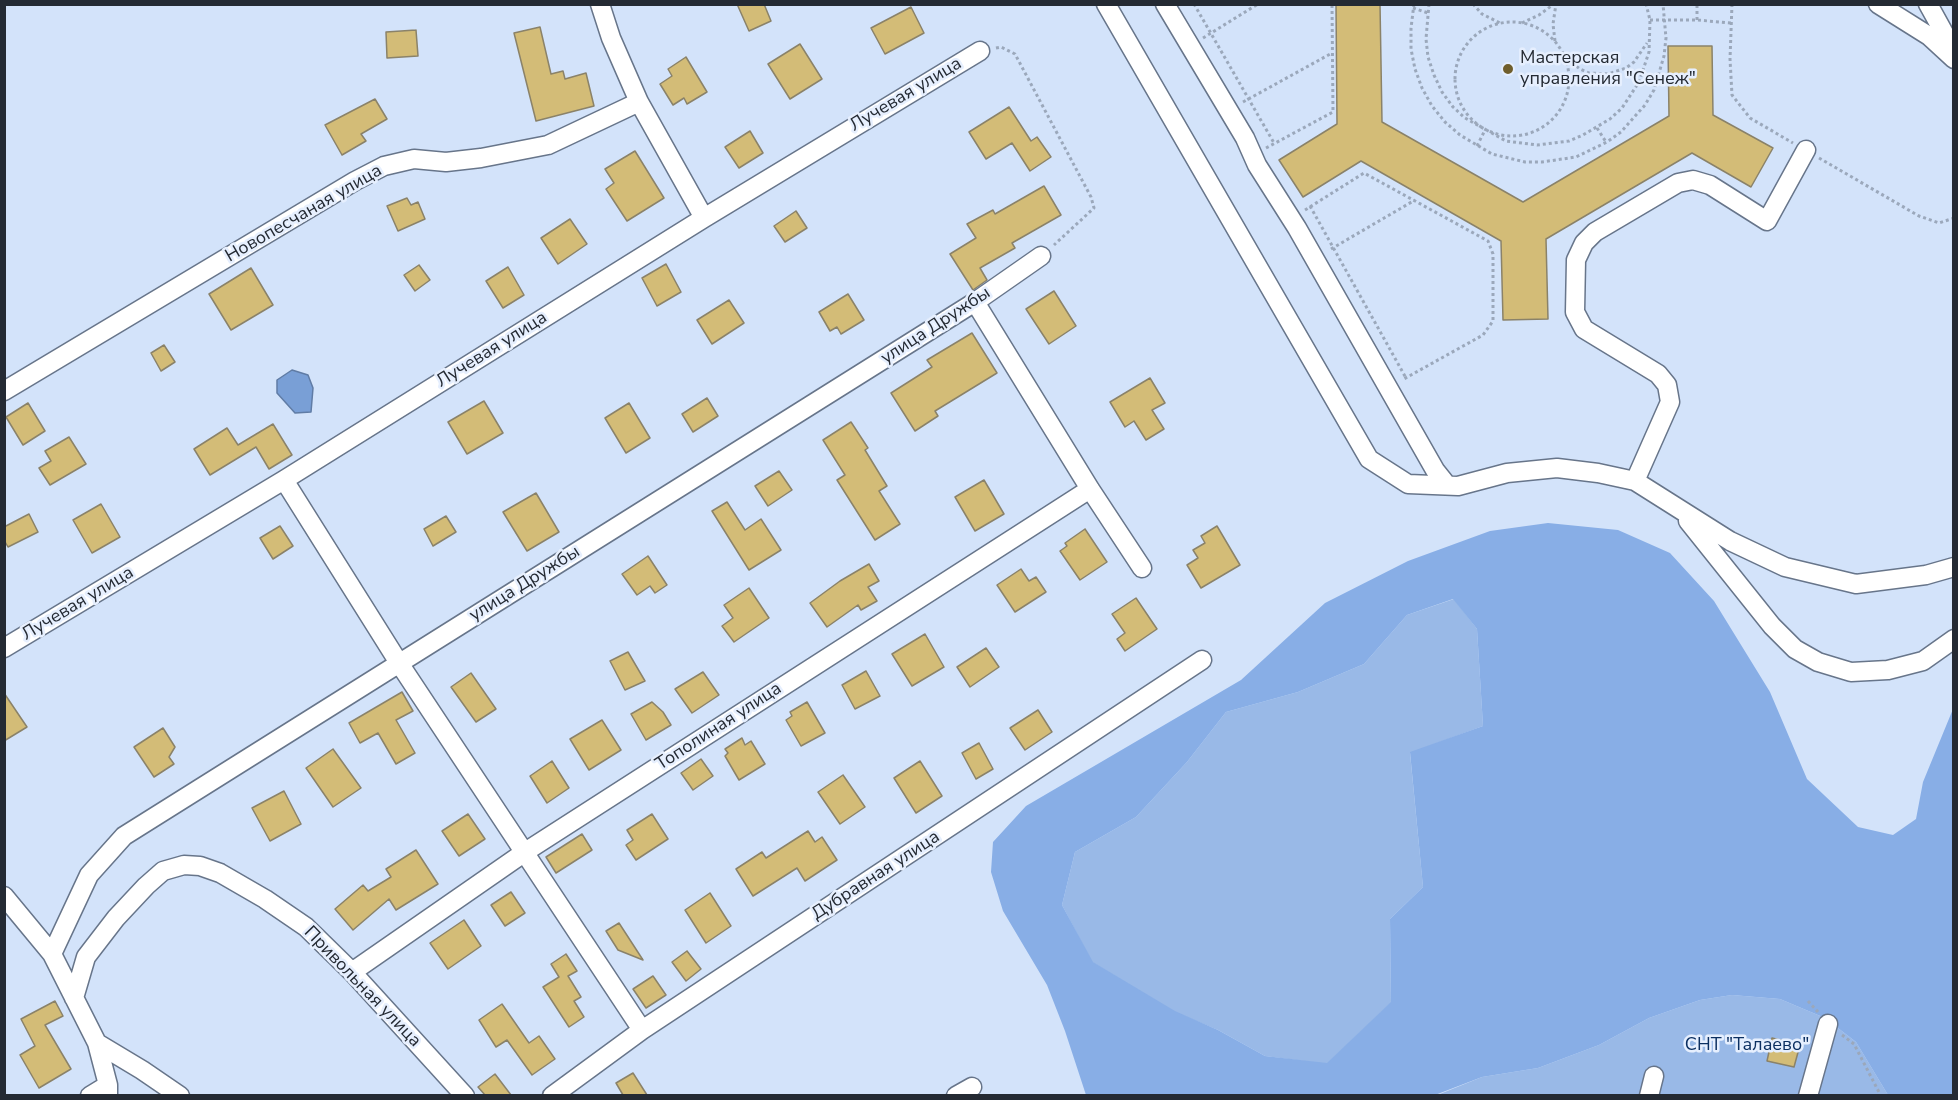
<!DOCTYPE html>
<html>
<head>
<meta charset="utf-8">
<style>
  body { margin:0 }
  #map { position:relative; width:1958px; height:1100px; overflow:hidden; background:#d3e3fa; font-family:"Nunito Sans",sans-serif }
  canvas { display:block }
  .frame { position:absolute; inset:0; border:6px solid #242a33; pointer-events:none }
</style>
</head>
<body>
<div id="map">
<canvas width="1958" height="1100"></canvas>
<div class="frame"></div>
</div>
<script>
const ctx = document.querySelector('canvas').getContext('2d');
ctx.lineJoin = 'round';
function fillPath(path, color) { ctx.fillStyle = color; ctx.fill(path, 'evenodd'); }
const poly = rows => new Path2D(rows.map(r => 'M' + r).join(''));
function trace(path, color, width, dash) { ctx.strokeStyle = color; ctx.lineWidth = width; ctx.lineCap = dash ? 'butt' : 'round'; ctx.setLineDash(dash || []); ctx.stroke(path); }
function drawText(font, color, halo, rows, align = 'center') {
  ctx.font = font + ' "Nunito Sans",sans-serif'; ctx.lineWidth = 5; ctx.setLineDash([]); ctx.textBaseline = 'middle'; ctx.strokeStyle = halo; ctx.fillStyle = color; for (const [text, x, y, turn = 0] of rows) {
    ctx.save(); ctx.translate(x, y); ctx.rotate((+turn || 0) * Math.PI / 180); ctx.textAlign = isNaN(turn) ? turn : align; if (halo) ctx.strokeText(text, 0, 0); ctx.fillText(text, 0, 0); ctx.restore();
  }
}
fillPath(poly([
  [1454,599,1477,629,1483,726,1410,753,1423,887,1390,919,1391,1003,1327,1064,1265,1056,1218,1030,1175,1012,1092,962,1062,905,1075,852,1136,817,1187,762,1226,712,1298,692,1364,664,1407,615],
  [1732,995,1780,999,1825,1018,1856,1042,1888,1095,1435,1096,1482,1077,1538,1068,1599,1045,1649,1018,1700,1000]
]), '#99b9e7');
fillPath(poly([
  [1548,523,1618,530,1670,553,1714,601,1770,692,1807,779,1858,827,1893,835,1916,819,1923,782,1953,709,1953,1095,1888,1095,1856,1042,1825,1018,1780,999,1732,995,1700,1000,1649,1018,1599,1045,1538,1068,1482,1077,1435,1095,1086,1095,1065,1031,1047,985,1003,911,991,872,993,842,1026,806,1241,680,1325,603,1408,561,1490,531],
  [1453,599,1477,629,1483,726,1410,752,1423,887,1390,919,1391,1002,1327,1063,1265,1056,1218,1030,1175,1011,1093,962,1062,905,1075,852,1136,817,1187,762,1226,712,1298,692,1364,664,1407,615]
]), '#88aee6');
const water = poly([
  [292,370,308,375,313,388,311,412,295,413,277,393,277,380,292,370]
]);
fillPath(water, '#799fd6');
trace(water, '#607ca5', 1.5);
const building = poly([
  [737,4,764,4,771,21,749,31,737,4],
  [1336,4,1380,4,1382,122,1523,202,1669,116,1668,46,1712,46,1713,115,1773,148,1751,187,1692,153,1546,239,1548,319,1503,320,1501,241,1361,161,1303,197,1279,160,1337,124,1336,4],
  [911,7,924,33,885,54,871,28,911,7],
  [540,27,551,74,563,71,565,79,586,73,594,106,536,121,514,33,540,27],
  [416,30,418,56,387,58,386,32,416,30],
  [800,44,822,79,790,99,768,64,800,44],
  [686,57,707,92,687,104,684,98,673,105,660,84,672,76,668,69,686,57],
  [375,99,387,119,361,134,366,141,342,155,325,125,375,99],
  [1009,107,1031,141,1037,137,1051,157,1030,171,1012,143,986,159,969,132,1009,107],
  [750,131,763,153,739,168,725,147,750,131],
  [635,151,664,198,627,221,606,189,614,183,605,169,635,151],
  [1044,186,1061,215,1012,243,1015,248,980,268,987,280,973,290,950,254,976,238,967,224,993,210,995,214,1044,186],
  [407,198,411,205,418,202,425,219,398,231,387,206,407,198],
  [796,211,807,228,785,242,774,226,796,211],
  [570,219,587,244,558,264,541,238,570,219],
  [666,264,681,292,657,306,642,278,666,264],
  [419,265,430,280,415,291,404,275,419,265],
  [508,267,524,295,503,308,486,281,508,267],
  [251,268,273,305,231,330,209,294,251,268],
  [1054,291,1076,326,1049,344,1026,309,1054,291],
  [848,294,864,320,841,334,837,327,830,331,819,312,848,294],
  [729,300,744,323,712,344,697,320,729,300],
  [972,333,997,373,935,411,938,416,915,431,891,393,932,367,927,360,972,333],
  [164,345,175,362,161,371,151,353,164,345],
  [1150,378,1165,403,1152,410,1164,429,1146,440,1134,421,1125,427,1110,402,1150,378],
  [707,398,718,416,693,432,682,414,707,398],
  [484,401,503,433,467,454,448,422,484,401],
  [28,403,45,431,23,445,6,417,28,403],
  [629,403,650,438,626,453,605,418,629,403],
  [851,422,868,448,865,450,887,486,879,491,900,524,875,540,837,480,845,475,823,440,851,422],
  [273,424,292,455,269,469,256,447,210,475,194,449,227,428,238,445,273,424],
  [69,437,86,464,50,485,39,468,51,461,45,451,69,437],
  [779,471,792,490,768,506,755,486,779,471],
  [984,480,1004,514,975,531,955,497,984,480],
  [536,493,559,532,527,551,503,512,536,493],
  [727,502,745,530,761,519,781,550,749,570,712,511,727,502],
  [101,504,120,537,92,553,73,520,101,504],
  [29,514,38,532,8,547,4,540,4,527,29,514],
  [446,516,456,532,433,546,424,529,446,516],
  [280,526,293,546,273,559,260,538,280,526],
  [1217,526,1240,565,1201,588,1187,565,1198,558,1193,550,1205,543,1201,536,1217,526],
  [1085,529,1107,562,1080,580,1060,551,1067,546,1065,543,1085,529],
  [648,556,667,585,655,593,650,586,637,595,622,574,648,556],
  [869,564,879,581,868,587,877,601,861,610,858,605,827,627,810,603,840,581,869,564],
  [1021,569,1029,581,1036,577,1046,592,1015,612,997,585,1021,569],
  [749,588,769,618,734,642,722,626,733,618,724,605,749,588],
  [1136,598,1157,629,1125,651,1117,639,1125,633,1112,614,1136,598],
  [925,634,944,667,912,686,892,654,925,634],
  [986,648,999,667,970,687,957,667,986,648],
  [628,652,645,681,625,690,610,661,628,652],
  [866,671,880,696,855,709,842,685,866,671],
  [703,672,719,695,692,713,675,689,703,672],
  [471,673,496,709,476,722,451,687,471,673],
  [402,692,413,711,396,720,415,753,396,764,378,733,360,743,349,723,402,692],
  [4,693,27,727,4,741,4,693],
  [652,702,663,712,671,725,646,740,631,714,652,702],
  [807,702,825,733,801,746,786,720,792,716,790,712,807,702],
  [1038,710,1052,732,1025,750,1010,728,1038,710],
  [602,720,621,750,589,770,570,739,602,720],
  [163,728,175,747,169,757,174,764,154,777,134,747,163,728],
  [742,738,745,745,751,741,765,764,739,780,725,756,728,753,725,749,742,738],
  [979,743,993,769,976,779,962,753,979,743],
  [333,749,361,788,333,807,306,768,333,749],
  [701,759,713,776,693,790,681,773,701,759],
  [552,761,569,788,547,803,530,776,552,761],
  [920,761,942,796,916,813,894,778,920,761],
  [843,775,865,807,840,824,818,792,843,775],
  [284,791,301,824,270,841,252,808,284,791],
  [468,814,485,839,459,856,442,831,468,814],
  [652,814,668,839,636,860,626,845,633,840,627,830,652,814],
  [808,831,815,842,822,837,837,860,805,881,797,868,753,896,736,869,762,852,766,858,808,831],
  [582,834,592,850,556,873,546,857,582,834],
  [416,850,438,884,396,910,389,899,353,930,335,909,363,885,368,891,391,877,386,869,416,850],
  [511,892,525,913,505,926,491,905,511,892],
  [710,893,731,926,706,943,685,910,710,893],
  [464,920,481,946,448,969,430,943,464,920],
  [619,923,643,960,618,950,606,931,619,923],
  [687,951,701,969,686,981,672,962,687,951],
  [566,954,577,971,568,976,581,997,574,1001,584,1017,569,1027,543,987,559,977,551,964,566,954],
  [653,976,666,995,646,1008,633,989,653,976],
  [55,1001,63,1016,45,1025,71,1069,39,1088,20,1055,35,1046,21,1019,55,1001],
  [502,1004,529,1043,539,1036,555,1059,532,1075,507,1040,496,1047,479,1020,502,1004],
  [1772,1038,1800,1045,1794,1067,1767,1061,1772,1038],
  [633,1073,647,1095,623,1095,616,1083,633,1073],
  [495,1074,511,1095,485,1095,478,1087,495,1074]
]);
fillPath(building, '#d3bc77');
trace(building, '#8a8269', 1.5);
const minor = poly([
  [600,4,611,38,639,102],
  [1106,4,1369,459,1408,484,1458,486,1507,473,1557,468,1598,473,1635,481,1730,541,1785,567,1856,584,1926,575,1954,567],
  [1165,4,1245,138,1257,165,1297,228,1435,470,1447,485],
  [1878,4,1929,36,1954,59],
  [1928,4,1954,51],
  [975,302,1090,489,1142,568],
  [4,391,355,181,384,166,414,159,446,162,481,158,548,145,639,102,704,218],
  [284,480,399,663,642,1030],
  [1635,481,1670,402,1667,385,1658,374,1584,329,1575,312,1576,260,1584,243,1595,232,1678,183,1693,180,1710,185,1767,221,1806,150],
  [1688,521,1772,626,1795,649,1818,662,1851,672,1888,670,1923,661,1954,639],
  [4,648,284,480,704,218,980,51],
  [4,896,52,954,97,1043,108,1085,108,1096],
  [52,954,89,875,124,836,975,302,1041,256],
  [352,972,525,852,1090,489],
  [74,998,86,957,116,918,146,886,163,871,184,865,200,866,220,873,265,899,306,927,352,972,465,1096],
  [97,1043,142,1070,180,1096],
  [90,1096,108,1085],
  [552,1096,642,1030,1202,660],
  [956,1096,972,1087],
  [1649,1096,1654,1076],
  [1808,1096,1828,1024]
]);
trace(minor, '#67758a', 21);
trace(poly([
  [1194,4,1274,143],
  [1414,4,1411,28,1411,49,1415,69,1422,88,1432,106,1445,122,1460,135,1492,154,1525,162,1542,162,1576,157,1607,142,1621,132,1645,105,1654,90,1664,56,1666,38,1663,4],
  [1429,4,1426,39,1428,57,1434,75,1442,92,1453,107,1465,118,1506,141,1537,145,1569,141,1583,135,1610,119,1622,108,1639,82,1649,52,1650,20,1646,4],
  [1473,4,1482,14,1500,23],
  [1732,4,1730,59,1732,95,1750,118,1793,143],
  [1413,8,1428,13],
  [1650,20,1697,20,1731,23],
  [1697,20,1697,4],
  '1455 79a57 57 0 1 1 114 0a57 57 0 1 1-114 0Z',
  [1522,23,1539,15,1554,4],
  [1203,38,1258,4],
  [1555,41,1553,24,1556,4],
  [996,48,1001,47,1015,54,1091,197,1094,208,1054,245],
  [1567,59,1580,69,1589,73,1608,74,1626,68,1634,62,1647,43],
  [1243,102,1332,53],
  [1597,128,1606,142],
  [1477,146,1485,130],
  [1266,148,1333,112,1332,4],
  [1819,158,1919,216,1939,223,1954,218],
  [1310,206,1406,378],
  [1305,210,1364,173,1488,241,1493,254,1493,321,1483,335,1402,380],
  [1331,249,1415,200],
  [1808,1001,1818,1012],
  [1842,1035,1854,1044,1881,1096]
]), '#9ba8bb', 3, [3, 3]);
trace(minor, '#fff', 18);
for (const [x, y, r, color] of [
  [1508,69,6,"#6f5e2c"]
]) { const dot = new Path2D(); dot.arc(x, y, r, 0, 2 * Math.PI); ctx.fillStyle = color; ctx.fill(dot); trace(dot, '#e6effe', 2); }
drawText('18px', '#242a33', '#e6effe', [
  ["Мастерская",1520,59],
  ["управления \"Сенеж\"",1520,80]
], 'left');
drawText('18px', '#242a33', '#e6effe', [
  ["Лучевая улица",906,95,-31],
  ["Новопесчаная улица",304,214,-30],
  ["улица Дружбы",936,326,-33],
  ["Лучевая улица",492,350,-32],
  ["улица Дружбы",525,584,-32],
  ["Лучевая улица",78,604,-31],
  ["Тополиная улица",719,727,-33],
  ["Дубравная улица",876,876,-33],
  ["Привольная улица",362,987,46]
]);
drawText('18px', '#0b2f61', '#e6effe', [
  ["СНТ \"Талаево\"",1747,1046]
]);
</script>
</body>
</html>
